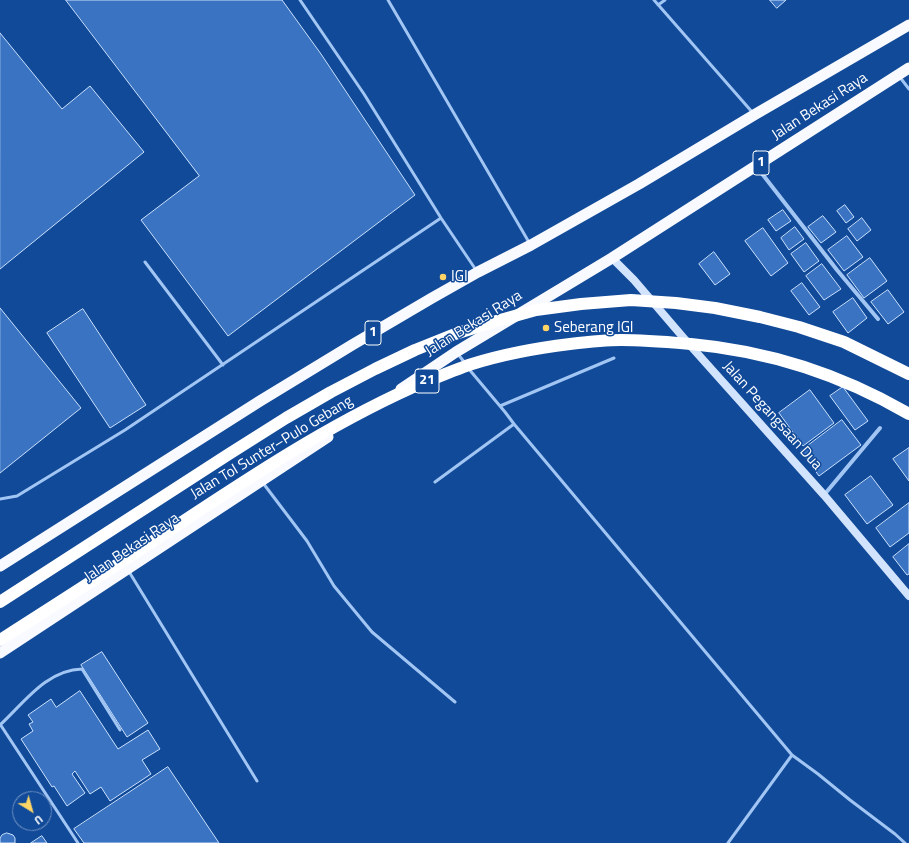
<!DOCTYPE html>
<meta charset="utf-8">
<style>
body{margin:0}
#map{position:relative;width:909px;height:843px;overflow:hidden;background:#114a99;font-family:"Titillium Web",sans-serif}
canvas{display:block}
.north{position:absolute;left:12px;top:791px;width:40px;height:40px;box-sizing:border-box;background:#114a99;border:1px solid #7092c2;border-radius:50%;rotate:143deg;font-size:11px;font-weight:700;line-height:16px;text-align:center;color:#fff}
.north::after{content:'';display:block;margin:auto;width:14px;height:18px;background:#ffd666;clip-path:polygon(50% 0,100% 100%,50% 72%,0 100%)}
</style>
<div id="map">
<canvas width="909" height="843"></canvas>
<div class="north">U</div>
</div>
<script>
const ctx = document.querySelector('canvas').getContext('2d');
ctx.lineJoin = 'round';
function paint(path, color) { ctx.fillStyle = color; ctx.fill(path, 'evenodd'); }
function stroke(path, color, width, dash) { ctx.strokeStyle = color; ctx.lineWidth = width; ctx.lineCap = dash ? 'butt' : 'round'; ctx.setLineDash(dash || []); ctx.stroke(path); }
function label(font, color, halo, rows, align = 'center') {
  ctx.font = font + ' "Titillium Web",sans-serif'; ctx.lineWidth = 3; ctx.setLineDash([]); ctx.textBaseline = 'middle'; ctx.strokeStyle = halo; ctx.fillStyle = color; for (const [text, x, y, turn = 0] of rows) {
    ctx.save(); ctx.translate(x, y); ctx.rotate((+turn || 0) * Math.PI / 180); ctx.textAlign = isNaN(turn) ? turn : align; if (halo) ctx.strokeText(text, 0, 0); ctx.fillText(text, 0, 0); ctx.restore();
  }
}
const building = new Path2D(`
 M66 0H282L321 54 415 195 228 336 141 220 199 176Z
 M770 0H786L777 8Z
 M0 33 62 109 90 86 144 152 0 269Z
 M845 205 854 217 846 223 837 211Z
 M783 210 791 221 776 231 768 220Z
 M823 216 836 232 821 243 808 227Z
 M862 218 871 230 857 241 848 229Z
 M795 227 804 239 789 250 781 238Z
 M763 228 788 263 771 276 745 241Z
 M847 236 863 257 844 271 828 250Z
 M806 243 819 261 804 272 791 254Z
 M714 252 730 274 715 285 699 264Z
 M870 258 887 281 864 298 847 275Z
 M822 264 841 289 824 300 806 276Z
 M802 283 820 307 809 315 791 291Z
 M888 290 904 312 888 324 871 302Z
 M853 298 867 318 848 333 833 312Z
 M0 308 81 408 0 473Z
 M83 309 146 405 110 428 47 333Z
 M843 387 868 421 855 430 830 396Z
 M810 390 834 423 803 446 779 413Z
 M842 420 861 445 819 476 801 451Z
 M909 448V481L893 459Z
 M871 476 893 505 867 524 845 495Z
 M909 503V533L890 547 876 528Z
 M909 544V574L907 575 893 557Z
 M102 652 148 723 127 737 81 665Z
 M80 691 118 749 148 730 160 749 142 760 151 774 110 801 101 787 90 794 75 771 72 774 85 793 67 806 54 786 52 787 21 739 33 731 29 724 33 722 28 715 51 699 56 707Z
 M168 767 219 843H84L74 829Z
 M7 833 13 835 15 838V843H0V838L2 835Z
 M42 836 47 843H31Z`);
paint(building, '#3973c1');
stroke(building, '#cbe1fe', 1);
stroke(new Path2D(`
 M300 0 364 94 441 218 476 270
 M388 0 530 244
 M654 0 753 113
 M658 5 665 0
 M899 76 909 89
 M145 262 223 365
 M457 353 465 363
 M468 368 505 412 514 424 792 755 728 843
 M500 406 614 358
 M435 482 514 424
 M263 483 307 541 334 586 372 632 455 702
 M0 499 17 496 125 430 441 218
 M128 570 257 781
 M0 724 78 843
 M0 725C24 703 46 670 82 669L120 730
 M792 755 818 774 850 800 895 834 905 843`), '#a2c6f4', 3);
stroke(new Path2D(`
 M756 166 837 270 878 319
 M824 495 880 428`), '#a2c6f4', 4);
stroke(new Path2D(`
 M612 258 634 280 688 343 824 495 909 596`), '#d2e4fd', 8);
stroke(new Path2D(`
 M401 389 456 352 612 258 909 68
 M0 566 260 401 352 345 432 298 478 272 531 245 639 184 754 115 909 25
 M0 653 328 437`), '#f8faff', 11);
stroke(new Path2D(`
 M0 602 229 454 286 418 331 392 375 369 415 350 455 334 493 322 536 310 581 304 631 300 676 303 715 308 760 317 799 327 844 342 909 374
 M0 640C58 603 116 566 173 528 250 477 327 426 411 388 431 380 451 371 472 364 504 354 537 348 570 344 587 342 604 340 621 340 644 340 667 342 691 344 768 351 842 375 909 414`), '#fff', 12);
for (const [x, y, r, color] of [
 [443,277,4,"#ffd666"],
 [546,328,4,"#ffd666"]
]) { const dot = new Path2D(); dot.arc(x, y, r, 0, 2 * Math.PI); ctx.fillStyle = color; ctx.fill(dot); stroke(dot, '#114a99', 1.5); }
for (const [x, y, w] of [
 [761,163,16],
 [373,333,16],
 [427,381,24]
]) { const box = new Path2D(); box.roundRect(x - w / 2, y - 12, w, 24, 3); ctx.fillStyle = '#114a99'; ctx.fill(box); stroke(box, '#fff', 1); }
label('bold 14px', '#fff', null, [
 ["1",761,163],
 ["1",373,333],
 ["21",427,381]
]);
label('15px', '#fff', '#114a99', [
 ["Jalan Bekasi Raya",820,107,-33],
 ["Jalan Bekasi Raya",474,324,-32],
 ["Jalan Pegangsaan Dua",772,416,48],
 ["Jalan Tol Sunter–Pulo Gebang",272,448,-31],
 ["Jalan Bekasi Raya",132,548,-34]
]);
label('15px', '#fff', '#114a99', [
 ["IGI",451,277],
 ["Seberang IGI",554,328]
], 'left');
</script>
